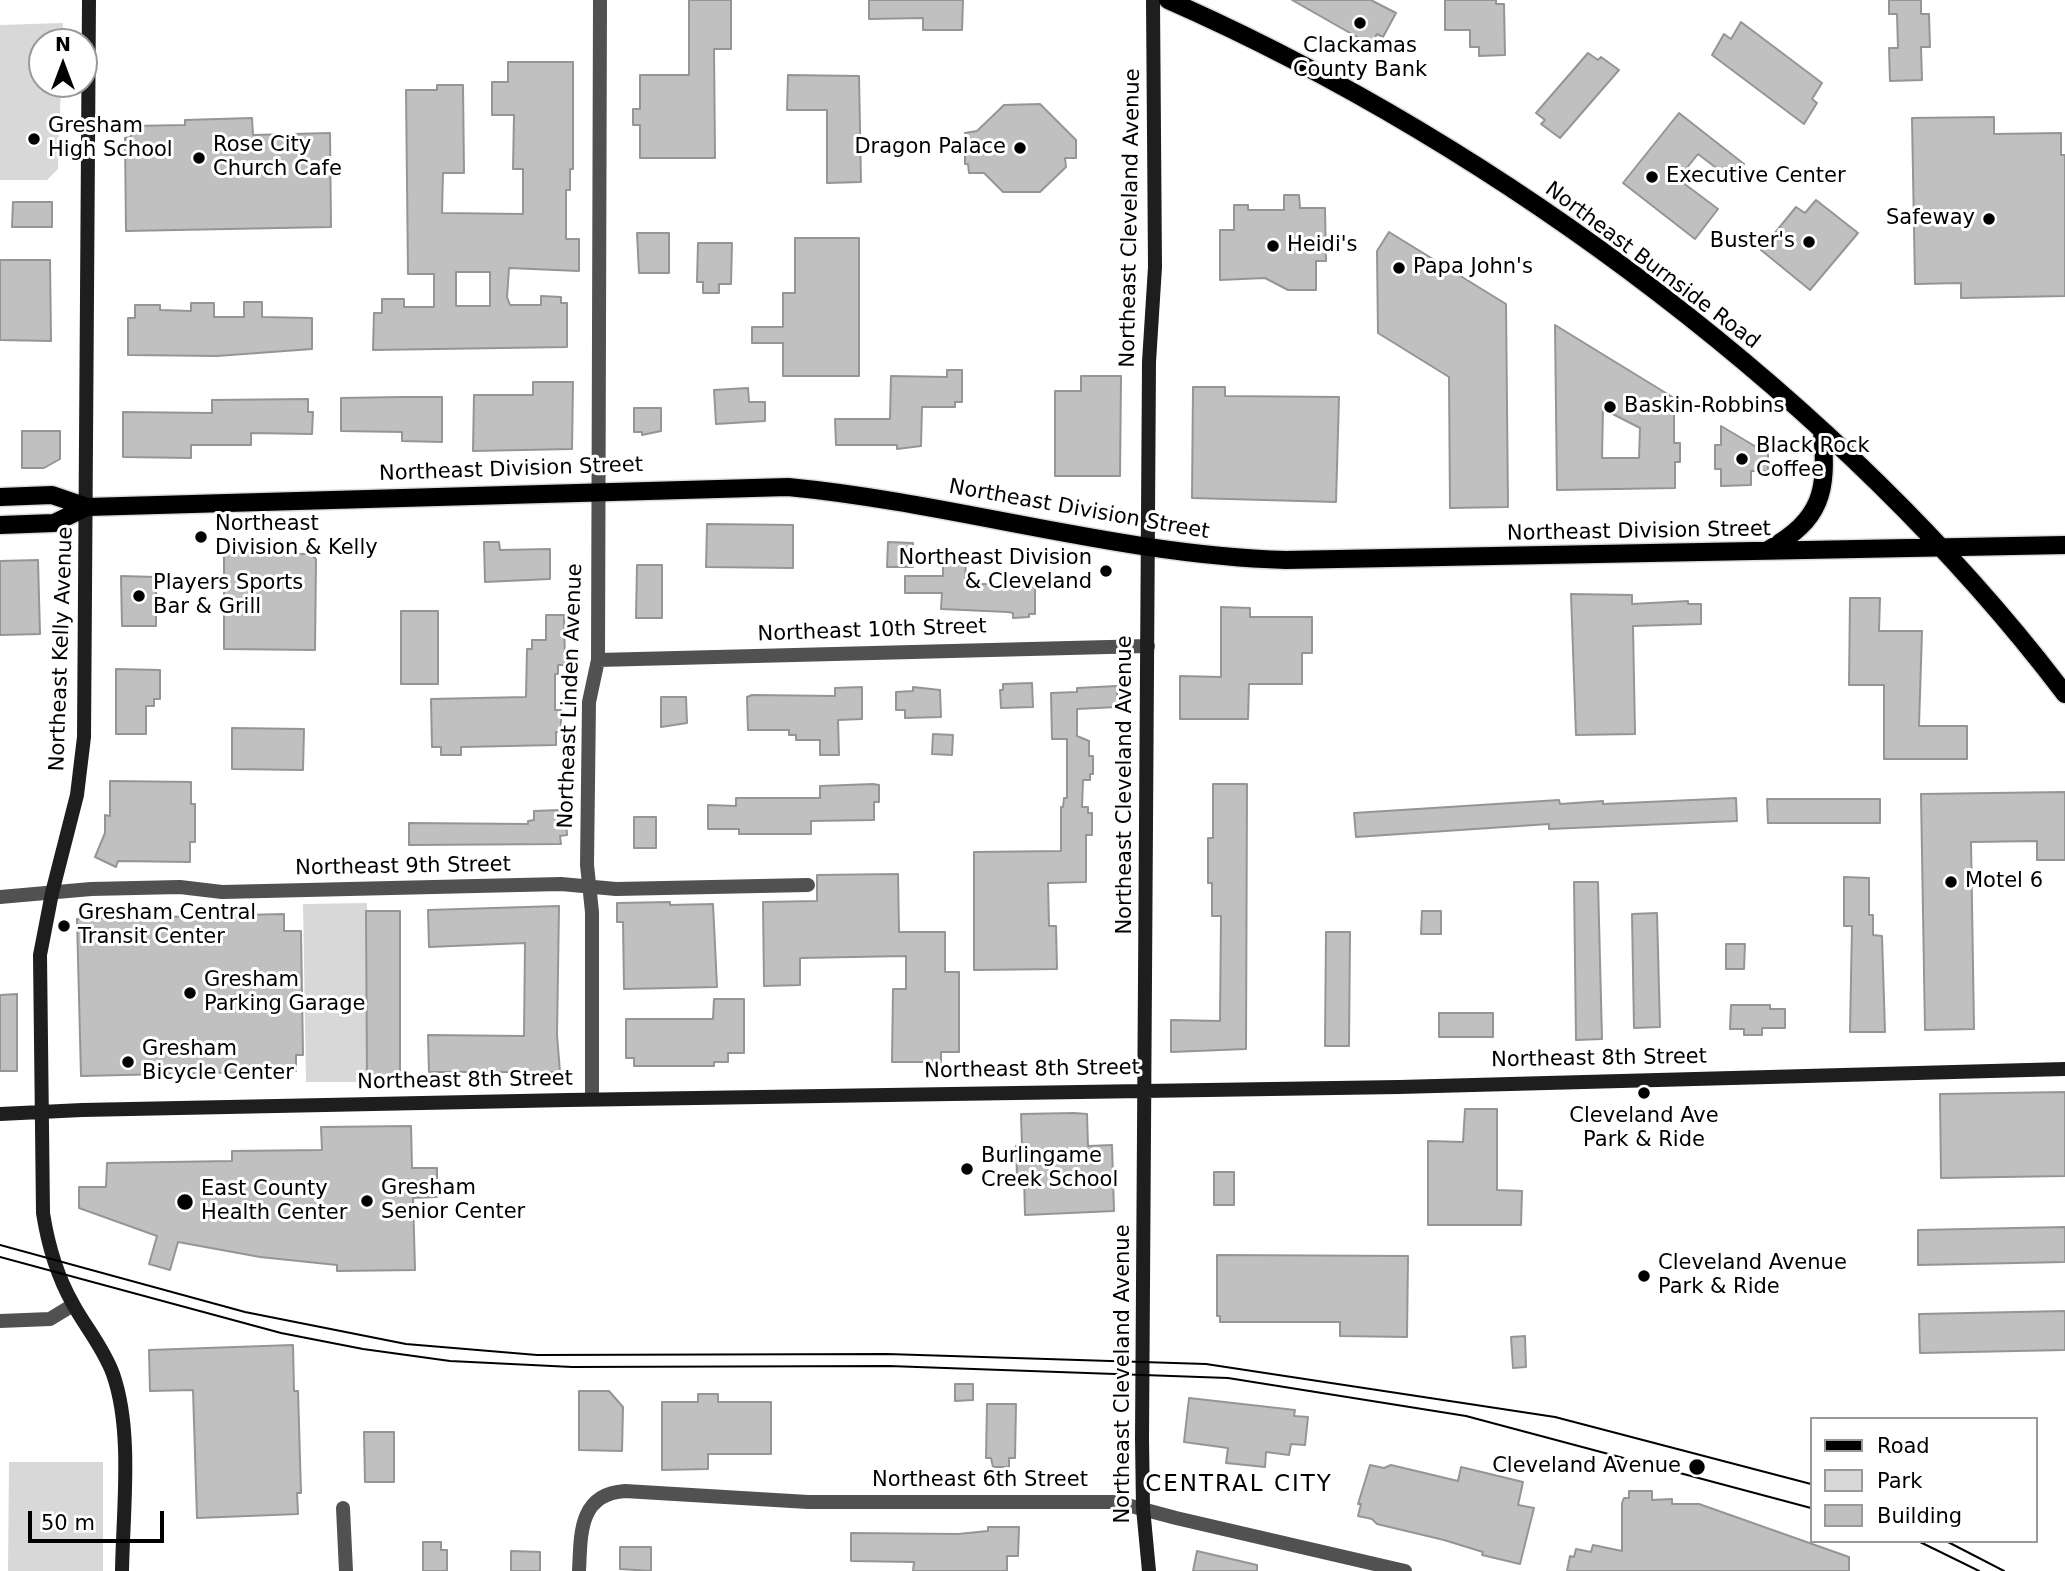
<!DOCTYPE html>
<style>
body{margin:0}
#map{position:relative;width:2065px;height:1571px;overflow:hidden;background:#fff;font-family:"DejaVu Sans",sans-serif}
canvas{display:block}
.legend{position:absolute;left:1810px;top:1417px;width:228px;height:126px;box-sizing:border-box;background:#fff;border:2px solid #999;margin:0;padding:9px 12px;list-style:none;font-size:21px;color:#000}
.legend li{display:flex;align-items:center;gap:14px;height:35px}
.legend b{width:35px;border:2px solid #999}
.north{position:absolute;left:28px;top:28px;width:70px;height:70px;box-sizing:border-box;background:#fff;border:2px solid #999;border-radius:50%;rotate:0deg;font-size:19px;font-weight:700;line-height:28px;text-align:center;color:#000}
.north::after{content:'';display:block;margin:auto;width:24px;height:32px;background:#000;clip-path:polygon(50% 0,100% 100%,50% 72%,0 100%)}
.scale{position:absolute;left:28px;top:1511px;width:136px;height:32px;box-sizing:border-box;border:4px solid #000;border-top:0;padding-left:9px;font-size:21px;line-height:24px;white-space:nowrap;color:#000;-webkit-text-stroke:5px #fff;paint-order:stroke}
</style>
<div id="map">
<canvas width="2065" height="1571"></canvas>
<ul class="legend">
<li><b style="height:9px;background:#000"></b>Road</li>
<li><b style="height:19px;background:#d8d8d8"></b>Park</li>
<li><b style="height:19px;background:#c0c0c0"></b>Building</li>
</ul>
<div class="north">N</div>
<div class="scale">50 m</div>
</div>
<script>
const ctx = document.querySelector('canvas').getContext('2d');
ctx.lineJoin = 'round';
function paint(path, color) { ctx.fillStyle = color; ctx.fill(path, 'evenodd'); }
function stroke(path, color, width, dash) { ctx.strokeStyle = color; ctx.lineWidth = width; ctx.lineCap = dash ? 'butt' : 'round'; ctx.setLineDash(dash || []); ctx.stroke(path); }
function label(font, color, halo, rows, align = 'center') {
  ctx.font = font + ' "DejaVu Sans",sans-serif'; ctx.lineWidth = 6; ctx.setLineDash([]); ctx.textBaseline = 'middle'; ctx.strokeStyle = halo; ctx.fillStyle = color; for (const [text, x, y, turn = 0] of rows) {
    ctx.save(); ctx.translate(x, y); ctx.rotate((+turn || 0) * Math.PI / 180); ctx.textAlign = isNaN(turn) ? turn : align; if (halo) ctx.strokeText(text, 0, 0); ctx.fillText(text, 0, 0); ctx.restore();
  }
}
paint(new Path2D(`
 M63 23 62 42H42V84H61L58 169 47 180H0V25Z
 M367 903 368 1082H306L303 904Z
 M9 1462H103V1571H8Z`), '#d8d8d8');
const building = new Path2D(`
 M689 0H731V49H714L715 158H640V125H633V109H640V75H689Z
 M869 0H963L962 30H923V18L869 19Z
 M1292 0H1371L1396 13 1383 37 1377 34 1371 45Z
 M1445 0H1496V4H1504L1505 55 1479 56V47H1470V30H1445Z
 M1889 0H1921V14H1929L1930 47H1921L1922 80 1890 81 1889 48H1898L1897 14H1889Z
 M1741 22 1822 83 1812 99 1817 103 1804 124 1712 55 1724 34 1731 39Z
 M1588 53 1598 60 1601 57 1619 70 1560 138 1541 124 1545 120 1536 113Z
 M508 62H573V169H570V190H566V239H579V271L509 268 507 297 510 305H541V296L561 297V303H567V347L373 350 374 313H382V299H404V307H434V274H408L406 90H437V85H463L464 173H443L442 213 523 214V169H513L514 115H492V82H508ZM456 272H490V306H456Z
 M788 75 859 76 861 182 827 183V110H787Z
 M1040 104 1076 140V158H1065L1066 167 1040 192H1003L984 173H969L968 164H965V133L977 131 1004 105Z
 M1679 113 1744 164 1732 180 1698 154 1678 179 1718 209 1695 239 1623 183Z
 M1994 117V134L2061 133V155H2065V296L1961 298V283L1915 284 1912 118Z
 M252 118 253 135 330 133 331 227 126 231 125 138 131 137V126L185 125V120Z
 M1284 195H1299L1300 208H1325L1326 261H1316V290H1288L1265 278 1220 280V230H1234V205H1248V210H1284Z
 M1816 200 1858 233 1810 290 1761 250 1796 207 1805 213Z
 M13 202H52V227H12Z
 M1389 232 1506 304 1508 507 1450 508 1449 377 1378 333 1377 251Z
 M637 233H669V273H639Z
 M795 238H859V376H783V343H752V327H783V293H795Z
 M698 243H732L731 284H719V293H703V282H697Z
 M0 260H50L51 341 0 340Z
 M244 302H262V317L312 318V349L217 356 128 355V318H135V305H160V310L191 311V303H214V317H244Z
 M1555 325 1674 398V443H1680V462H1675V488L1557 490ZM1603 409 1640 428 1639 458H1602Z
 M947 370H962V402H955V407H922L921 446 897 449V445H836L835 419H890L891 376 947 377Z
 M1081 376H1121L1120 476H1055V391H1081Z
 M533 382H573L572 449 473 451 474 395H533Z
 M1193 387H1225V396L1339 397 1336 502 1192 498Z
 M748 388 749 402H765V421L716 424 714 390Z
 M402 397H442V442L402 441V432L341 431V398Z
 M308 399V412H313L312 434 251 433V445H191V458L123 457V412L212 413V400Z
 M634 408H661V431L642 435V432H634Z
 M1721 426 1758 448H1768V471H1751V485L1721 486V469H1715V445H1721Z
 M22 431H60V459L44 468H22Z
 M707 524 793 525V568L706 567Z
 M484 542H499L500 550 550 549V579L485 582Z
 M888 542 913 543V567H887Z
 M224 553 310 554 316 559 315 650 224 649Z
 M943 557H966L965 584H1035V614H1029V617L1013 618V613L1008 612 941 609 942 593H905V576H943Z
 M38 560 40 634 0 635V561Z
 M637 565H662V618H636Z
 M121 576 156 577V626H122Z
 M1571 594 1632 595V604L1688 601V604H1701V624L1633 626 1635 734 1576 735Z
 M1850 598H1880L1879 631H1922L1919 726H1967V759H1884V685H1849Z
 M1221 607 1250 608V617H1312V653H1302V684H1249L1248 719H1180V676L1221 677Z
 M401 611H438V684H401Z
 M546 615H564L565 665H558V674H555V710H561V732H556V745L461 747V755H441V747H432L431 699 526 697 527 649H532V640H546Z
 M116 669 160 670V699H154V706H146V734H116Z
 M1032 683 1033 707 1001 708 1000 690H1003V684Z
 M1117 686V707L1077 709V736L1089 741V756H1093V774H1090V780H1083L1082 807H1088V813H1092V835H1086V882L1048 883 1049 926H1056L1057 969 974 970V852L1061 851V807H1063L1064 798H1067V739H1052L1051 693 1077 692V688Z
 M862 687V719L838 720 839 755H820V740H796V735H789V730H748L747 697 752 695 835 696V688Z
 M913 687 940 690 941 717 905 718V710H896V692L913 691Z
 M661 697H686L687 723 661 727Z
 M232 728 304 729 303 770 232 769Z
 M933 734 953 735 952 755 932 754Z
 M110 781 191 782V804H195V842H190V862L118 861 116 867 95 857 105 833V815L110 816Z
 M873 784 879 785V802H874V820L811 821V834H739V829H708V805L736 806V798H820V786Z
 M1213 784H1247L1246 1049 1171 1052V1020L1220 1021 1221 916H1212V883H1208V838H1213Z
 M2065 792V860H2037V841L1971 842 1974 1029 1925 1030 1921 794Z
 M1736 798 1737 821 1549 829V824L1356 837 1354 813 1559 800 1560 804 1603 801V804Z
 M1767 799H1880V823H1768Z
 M560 810V818H566L567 835 560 836 561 844 409 845V823L528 824V821L534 820V811Z
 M634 817H656V848H634Z
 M898 874 899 932H945V972H959V1052H941V1062H892L893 989H906V956L800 958V985L764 986 763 902 817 901V875Z
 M1844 877 1869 878V915H1873V935L1882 936 1885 1032H1850L1852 926H1844Z
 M1574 882H1598L1602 1039 1576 1040Z
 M670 902V905L713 904 717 987 624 989 623 922H617V903Z
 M559 906 557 1035 560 1072H429L428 1035 524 1036 525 943 429 947 428 910Z
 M366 911H400V1077H367Z
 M1422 911H1441V934H1421Z
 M1657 913 1660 1027 1634 1028 1632 914Z
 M284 914V931H301L303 1055H296V1071L81 1076 77 919Z
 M1326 932H1350L1349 1046H1325Z
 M1726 944H1745L1744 969H1726Z
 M17 994V1071H0V995Z
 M714 999H744V1053H728V1062H714V1066H634V1058H626V1019H713Z
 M1731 1005H1770V1009H1785V1028H1762V1035H1744V1029H1730Z
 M1439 1013H1493V1037H1439Z
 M2065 1092V1176L1941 1178 1940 1094Z
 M1465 1109H1497V1190L1522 1191 1521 1225H1428V1141L1463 1142Z
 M1074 1113 1087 1114 1088 1146 1112 1145 1114 1211 1025 1215 1024 1175 1017 1176 1016 1146H1022L1021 1114Z
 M411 1126 412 1168H437V1197L413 1198 415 1270 337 1271V1265L260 1257 178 1242 170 1270 149 1264 157 1236 79 1208V1187H106L107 1163 232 1161V1151L322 1150 321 1127Z
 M1214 1172H1234V1205H1214Z
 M2065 1227V1262L1918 1265V1230Z
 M1217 1255 1408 1256 1407 1337 1340 1336V1322H1220V1316H1217Z
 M2065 1311V1350L1920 1353 1919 1314Z
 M1525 1336 1526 1367 1513 1368 1511 1337Z
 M293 1345 294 1391H298L301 1493H297L298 1514 197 1518 193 1390 150 1391 149 1350Z
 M955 1384H973V1400L955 1401Z
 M579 1391H609L623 1407 622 1451 579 1450Z
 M698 1394H718V1402H771V1454H708V1469L662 1470V1402H698Z
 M1189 1398 1295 1410 1294 1416 1308 1417 1305 1445 1291 1444 1289 1455 1266 1452 1265 1467 1226 1463 1228 1448 1184 1442Z
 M987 1404H1016L1015 1458H1009V1467H993L991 1458H986Z
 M364 1432H394V1482H365Z
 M1370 1465 1384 1468 1391 1465 1458 1481 1461 1467 1523 1482 1518 1505 1534 1508 1520 1564 1482 1555 1483 1552 1444 1540 1377 1524 1372 1519 1358 1516 1361 1504H1358Z
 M1629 1491H1652V1500L1672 1499V1504H1699L1849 1557V1571H1567L1570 1556 1574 1557 1576 1549 1591 1552 1593 1545 1622 1551V1503L1624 1498H1629Z
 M988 1527H1019L1018 1556H1007V1571H913L914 1562 851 1561V1533L958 1534 988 1531Z
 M423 1542H441V1550H447V1571H423Z
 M620 1547H651V1571L620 1569Z
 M511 1551 540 1552V1571H511Z
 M1197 1551 1257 1565V1571H1193Z`);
paint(building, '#c0c0c0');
stroke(building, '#959595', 2);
const primary = new Path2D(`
 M1168 0C1500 146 1845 404 2065 694
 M0 497 52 495 87 507 788 487C955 503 1118 555 1286 560L2065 545
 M0 525 54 523 87 507
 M1768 550C1822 519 1828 492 1822 431`);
stroke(primary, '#dbdbdb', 21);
stroke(new Path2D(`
 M598 660 1148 646
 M0 897 91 889 180 887 222 892 561 884 616 889 808 885
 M592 1099V912L587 865 589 702 598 660 600 0
 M0 1321 50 1319 73 1305
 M343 1508 346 1571
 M579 1571C581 1535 578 1494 625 1491L808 1502H1116L1176 1518 1405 1571`), '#515151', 14);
stroke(new Path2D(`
 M89 0 84 737 77 795 52 893 40 955 43 1213C48 1245 57 1276 73 1304 86 1328 103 1347 113 1374 133 1431 123 1510 122 1571
 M0 1114 82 1110 568 1100 1399 1087 2065 1069
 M1149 1571 1143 1508 1142 1438 1149 362 1155 267 1153 0`), '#1e1e1e', 14);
stroke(primary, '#000', 18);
stroke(new Path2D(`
 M0 1245 245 1312 406 1344 537 1355 887 1354 1206 1364 1555 1417 1811 1484
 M0 1257 281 1333 363 1349 450 1361 572 1367 889 1366 1228 1378 1466 1416 1811 1508
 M1918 1541 1979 1571
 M1946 1541 2004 1571`), '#000', 2);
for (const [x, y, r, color] of [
 [1360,23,7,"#000"],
 [34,139,7,"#000"],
 [1020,148,7,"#000"],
 [199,158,7,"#000"],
 [1652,177,7,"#000"],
 [1989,219,7,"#000"],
 [1809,242,7,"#000"],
 [1273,246,7,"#000"],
 [1399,268,7,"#000"],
 [1610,407,7,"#000"],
 [1742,459,7,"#000"],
 [201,537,7,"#000"],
 [1106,571,7,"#000"],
 [139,596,7,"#000"],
 [1951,882,7,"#000"],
 [64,926,7,"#000"],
 [190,993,7,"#000"],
 [128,1062,7,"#000"],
 [1644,1093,7,"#000"],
 [967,1169,7,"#000"],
 [367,1201,7,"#000"],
 [185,1202,9,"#000"],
 [1644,1276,7,"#000"],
 [1697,1467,9,"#000"]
]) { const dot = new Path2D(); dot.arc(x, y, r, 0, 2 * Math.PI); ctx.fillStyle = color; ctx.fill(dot); stroke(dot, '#fff', 2.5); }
label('21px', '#000', '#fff', [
 ["Clackamas",1360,47,"center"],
 ["County Bank",1360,71,"center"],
 ["Gresham",48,127],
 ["High School",48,151],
 ["Rose City",213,146],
 ["Church Cafe",213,170],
 ["Dragon Palace",1006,148,"right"],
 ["Executive Center",1666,177],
 ["Safeway",1975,219,"right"],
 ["Buster's",1795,242,"right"],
 ["Heidi's",1287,246],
 ["Papa John's",1413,268],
 ["Baskin-Robbins",1624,407],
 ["Black Rock",1756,447],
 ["Coffee",1756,471],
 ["Northeast",215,525],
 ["Division & Kelly",215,549],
 ["Northeast Division",1092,559,"right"],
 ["& Cleveland",1092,583,"right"],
 ["Players Sports",153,584],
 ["Bar & Grill",153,608],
 ["Motel 6",1965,882],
 ["Gresham Central",78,914],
 ["Transit Center",78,938],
 ["Gresham",204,981],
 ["Parking Garage",204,1005],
 ["Gresham",142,1050],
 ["Bicycle Center",142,1074],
 ["Cleveland Ave",1644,1117,"center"],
 ["Park & Ride",1644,1141,"center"],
 ["Burlingame",981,1157],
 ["Creek School",981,1181],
 ["Gresham",381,1189],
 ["Senior Center",381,1213],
 ["East County",201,1190],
 ["Health Center",201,1214],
 ["Cleveland Avenue",1658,1264],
 ["Park & Ride",1658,1288],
 ["Cleveland Avenue",1681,1467,"right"]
], 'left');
label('21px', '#000', '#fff', [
 ["Northeast Cleveland Avenue",1131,218,-89],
 ["Northeast Burnside Road",1652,266,37],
 ["Northeast Division Street",511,470,-2],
 ["Northeast Division Street",1079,510,10],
 ["Northeast Division Street",1639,532,-1],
 ["Northeast 10th Street",872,631,-2],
 ["Northeast Kelly Avenue",62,649,-88],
 ["Northeast Linden Avenue",571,696,-88],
 ["Northeast Cleveland Avenue",1126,785,-90],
 ["Northeast 9th Street",403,867,-1],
 ["Northeast 8th Street",1599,1059,-1],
 ["Northeast 8th Street",1032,1070,-1],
 ["Northeast 8th Street",465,1081,-1],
 ["Northeast Cleveland Avenue",1124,1374,-90],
 ["Northeast 6th Street",980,1481]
]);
ctx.letterSpacing = '2px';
label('23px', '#000', '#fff', [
 ["CENTRAL CITY",1239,1485]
]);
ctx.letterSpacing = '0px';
</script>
